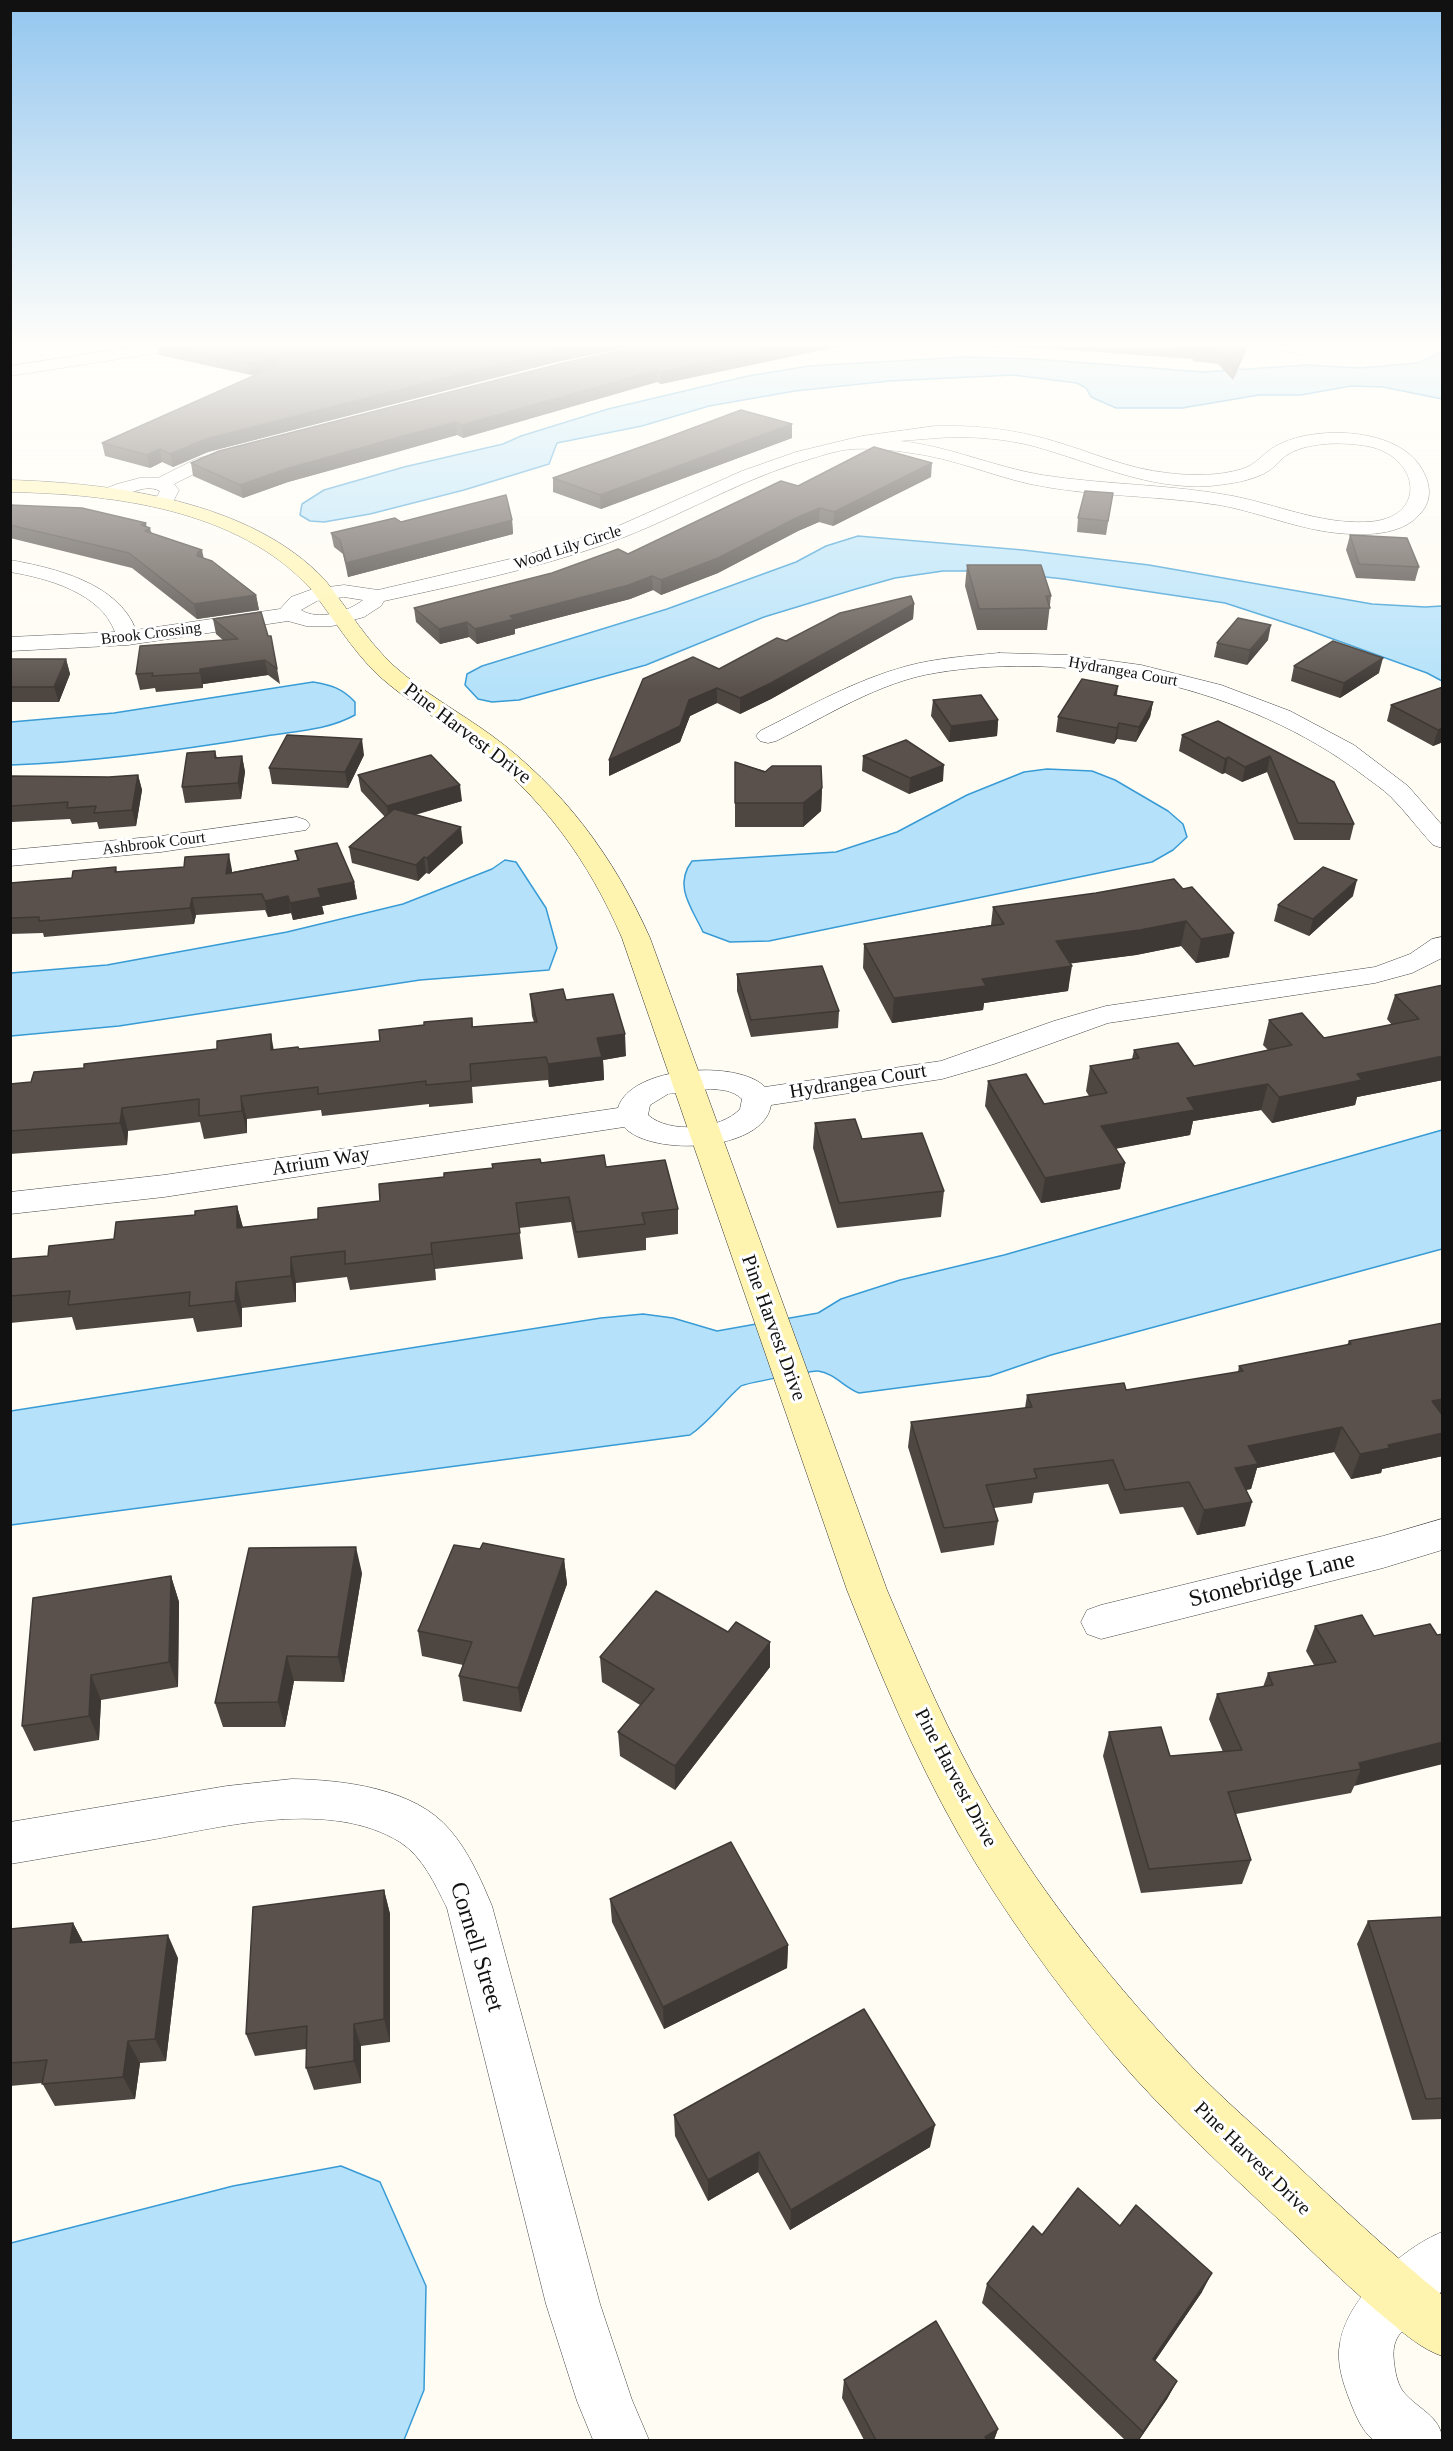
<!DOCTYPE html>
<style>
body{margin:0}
#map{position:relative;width:1453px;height:2451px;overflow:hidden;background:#fffcf4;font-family:"Times New Roman",serif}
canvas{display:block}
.frame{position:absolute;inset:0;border:12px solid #111;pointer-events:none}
</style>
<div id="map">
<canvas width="1453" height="2451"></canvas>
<div class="frame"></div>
</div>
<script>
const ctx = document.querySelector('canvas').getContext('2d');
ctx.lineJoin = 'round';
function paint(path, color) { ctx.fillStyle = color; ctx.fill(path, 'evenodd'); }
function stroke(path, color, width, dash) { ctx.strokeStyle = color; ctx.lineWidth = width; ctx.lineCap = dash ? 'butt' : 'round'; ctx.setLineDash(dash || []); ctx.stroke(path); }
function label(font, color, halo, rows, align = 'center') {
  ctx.font = font + ' "Times New Roman",serif'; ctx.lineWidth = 6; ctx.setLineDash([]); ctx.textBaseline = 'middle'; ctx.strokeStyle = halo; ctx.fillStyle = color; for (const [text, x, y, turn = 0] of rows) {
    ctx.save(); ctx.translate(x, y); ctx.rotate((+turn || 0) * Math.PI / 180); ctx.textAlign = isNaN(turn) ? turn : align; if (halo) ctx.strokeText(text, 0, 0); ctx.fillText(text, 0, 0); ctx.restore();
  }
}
const water = new Path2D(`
 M1442 351V399L1383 387 1351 386 1301 395H1259L1182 408H1116L1091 397 1086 388 1077 383 1013 375 889 381 795 391 709 406 642 426 557 443 549 464 464 490 370 514 324 522 310 521 300 515 302 504 324 490 404 467 503 444 521 436 608 409 748 376 809 366 964 357 1035 359 1203 372 1307 365 1360 368 1419 363Z
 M858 536 1023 550 1149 565 1372 604 1425 607 1442 606V681L1427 673 1308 630 1225 603 1064 579 991 571H943L895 578 856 589 764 617 646 665 519 700 492 702 478 699 465 685 467 674 482 666 667 609 796 562 826 546Z
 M313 682C331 685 342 688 355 702V715C328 730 296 731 266 736 182 750 96 762 11 765V722L114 713Z
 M1047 769 1092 771 1115 780 1168 811 1183 824 1187 837 1173 850 1152 862 769 941 730 942 703 932C692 908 673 886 692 861L836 852 897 832 967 795 1024 772Z
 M505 860 516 862 546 908 557 948 549 970 420 980 119 1026 11 1036V973L107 965 287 932 403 904 492 869Z
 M1442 1130V1249L1051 1355 990 1376 859 1393C845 1388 834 1373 818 1371 812 1370 744 1384 741 1386 723 1402 710 1421 690 1435L11 1525V1411L601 1318 643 1314 673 1318 717 1331 818 1313 841 1299 900 1280 1004 1255Z
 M341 2166 380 2182 426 2286 424 2390 404 2440H11V2243L233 2186Z`);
paint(water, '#b5e2fa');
stroke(water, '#389bd5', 1.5);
const street = new Path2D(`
 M141 346H178L170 351 10 376V366Z
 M1274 346H1302L1308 350 1300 355 1276 349Z
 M935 426C974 425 1012 429 1050 440 1089 451 1127 469 1168 473 1192 476 1219 476 1242 469 1256 465 1263 453 1276 446 1315 424 1403 427 1424 473 1432 489 1431 504 1417 517 1402 532 1376 535 1355 534 1308 534 1264 513 1219 505 1156 495 1092 497 1030 484 990 475 952 458 911 453 892 450 872 448 853 449 835 450 815 458 797 463 729 485 668 523 600 546 530 570 457 585 384 601L381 606 364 617 332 626H306L288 621 128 645 10 651V637L115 632C101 593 47 578 10 572V560C55 568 118 583 136 630L280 609 291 597 313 589 344 585 378 590 523 556 616 527 742 471 796 452 862 436ZM951 437C978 437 1006 439 1033 446 1092 462 1147 490 1210 486 1229 484 1254 481 1270 470 1277 465 1282 457 1290 453 1311 442 1343 442 1367 446 1421 456 1429 520 1366 522 1320 524 1278 505 1233 496 1170 484 1105 485 1042 475 994 467 949 446 900 441ZM344 597 363 600C348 612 318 621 301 610L317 601Z
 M233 449 239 450 242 454 239 458 208 467 174 484 179 490 173 502H159L156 498 160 491C140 481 122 503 102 498L100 494 102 490 117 484 140 478H158L196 459Z
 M999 653 1068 655 1141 665 1221 685 1290 711 1354 745 1408 786 1442 825V848L1433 845C1419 830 1406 812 1391 797 1383 789 1372 782 1363 775 1249 688 1075 649 935 673 879 682 827 716 776 741L768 743 760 741 756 736 760 731C808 707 855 680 907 666 937 658 968 656 999 653Z
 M297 817 306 820 310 825 306 830 161 852 10 866V850L161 836Z
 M1442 937V958L1412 973 1375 983 1108 1023 994 1064 942 1079 771 1105C764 1152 651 1157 624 1127L164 1197 10 1214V1192L164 1175 618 1108C630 1066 738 1059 765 1087L941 1061 1054 1021 1106 1006 1375 967 1410 954 1432 939ZM711 1089C723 1090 732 1090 742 1099L740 1109C721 1130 669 1134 648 1115L650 1105 668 1094Z
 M1442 1519V1550L1383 1568 1101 1639 1087 1634 1081 1622 1087 1610 1101 1605 1383 1536Z
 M292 1779C343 1780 415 1788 450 1830 469 1852 481 1880 492 1906L600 2304 632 2400 649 2440H593L577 2401 546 2304 447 1908C435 1884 423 1857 400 1842 330 1799 226 1826 150 1840 103 1848 57 1856 10 1864V1822L227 1786Z
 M1442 2232V2291L1399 2335C1393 2344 1393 2352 1394 2362 1395 2371 1397 2382 1402 2390 1415 2408 1442 2416 1442 2440H1373C1361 2429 1356 2416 1350 2401 1343 2383 1336 2362 1340 2343 1347 2298 1402 2248 1442 2232Z`);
const secondary = new Path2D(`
 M10 480C114 483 251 501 325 580 348 609 367 641 394 666 424 693 459 712 491 735 563 788 614 857 650 938L887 1590C918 1663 949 1735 989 1804 1045 1899 1117 1988 1193 2068 1223 2099 1257 2128 1289 2158 1339 2205 1389 2252 1442 2295V2356C1422 2349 1406 2335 1389 2321 1356 2294 1325 2264 1294 2234 1232 2175 1167 2117 1112 2052 1056 1984 1002 1910 958 1833 914 1755 880 1673 847 1590L622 938C589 861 542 796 474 745 442 722 408 702 378 675 352 650 333 618 311 589 238 509 113 494 10 492Z`);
stroke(street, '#444', 1);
stroke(secondary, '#333', 1);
paint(street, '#fff');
paint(secondary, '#fff4af');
paint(new Path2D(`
 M157 346H636L560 361 208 452 173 467 162 462 150 468 105 456 102 443 259 374 251 375 159 355Z
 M642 346H836V347L661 384 657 382 463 438 457 435 390 454 288 482 243 498 193 476 191 463Z
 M964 346H1248L1233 380 1218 364 1193 361V359L1042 348Z
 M792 424V438L601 509 553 492V478Z
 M931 477 833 526 819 522 798 531 718 573 661 595 653 590 630 599 515 629V634L477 644 469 637 440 644 416 622 414 608 628 554 798 486Z
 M1113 493 1106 535 1077 532 1078 518Z
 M10 505 147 527 152 533 204 559 256 595 259 610 197 619 132 568 10 538Z
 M512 520 513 534 348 577 343 554 334 547 331 533 401 522Z
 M1350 535 1419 567 1415 581 1356 578 1346 550Z
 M967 565 1051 596 1047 630H977L965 586Z
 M914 604 913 619 771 699 740 714 717 703 690 716 680 742 609 776 719 669 786 641Z
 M213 619 268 636H271L280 684 268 675 203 684V688L156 692 155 688 140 690 136 674 223 640 216 634Z
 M1268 640 1247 665 1214 657 1217 643Z
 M10 659H66L70 674 59 702H10Z
 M1294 666 1379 673 1340 698 1291 681Z
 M1118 686 1117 695 1153 702 1150 717 1136 742 1117 739 1114 744 1056 732 1058 717Z
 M1443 687V742L1433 746 1387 721 1391 705Z
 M933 700 998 720 997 736 949 742 931 716Z
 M1218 721 1334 782 1354 824 1350 840H1294L1267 772 1242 782 1225 773 1222 774 1179 751 1182 735Z
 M215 751 217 758 242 756 245 772 241 799 185 803 182 787Z
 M364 755 348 788 272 784 269 768Z
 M863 756 943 781 909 794 862 771Z
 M735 762 822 788 821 811 803 827H735Z
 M138 775 142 790 136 826 99 829 97 822 72 824 70 819 12 822 10 826V776L109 777Z
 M358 775 462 801 415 815 463 843 429 874 426 873 418 881 352 863 349 847 385 817 361 791Z
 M295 851 354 882 357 899 322 906 324 914 293 920 291 913 268 917 265 910 196 915 194 924 44 937 43 933 10 934V883L72 878 116 867 117 872 232 870V872L297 860Z
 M1174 879 1229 957 1196 963 1181 946 1136 955 1071 963 1068 991 984 1003 983 1010 892 1023 863 968 864 944 991 925 993 907 1096 893Z
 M1353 896 1309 936 1274 921 1278 905Z
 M737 974 839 1011 838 1028 751 1037 737 991Z
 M1443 985V1080L1357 1097 1355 1105 1272 1123 1261 1110 1193 1121 1190 1135 1115 1149 1125 1163 1120 1189 1041 1203 985 1106 988 1081 1044 1104 1089 1096 1086 1091 1090 1066 1132 1059 1134 1050 1194 1066 1268 1050 1263 1045 1269 1020 1324 1038 1392 1025 1387 1019 1395 995Z
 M530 994 566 1000 626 1056 603 1060 604 1080 549 1087 548 1080 472 1087 473 1103 429 1107V1104L322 1116 321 1110 247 1119V1133L204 1139 200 1122 128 1131 127 1145 10 1154V1084L31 1082 84 1068 274 1050 299 1049 380 1041 424 1025 472 1018 473 1027 534 1022 532 1016Z
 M815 1123 862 1139 944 1191 941 1217 837 1228 813 1148Z
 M541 1163 606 1167 678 1209V1234L646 1238V1250L578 1258 571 1222 519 1228 523 1259 435 1269 436 1280 350 1290 347 1277 296 1283V1302L242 1308V1327L197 1332 193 1318 76 1330 72 1317 10 1323V1259L48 1256 114 1239 195 1215 237 1206 243 1227 318 1219 380 1201 444 1177Z
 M1443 1323V1456L1382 1469 1381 1473 1351 1479 1334 1452 1257 1468 1251 1489 1246 1490 1245 1526 1197 1535 1183 1507 1120 1514 1108 1484 1034 1493 1032 1503 994 1508 998 1521 994 1545 941 1553 908 1447 911 1422 1025 1408 1027 1395 1126 1390 1238 1372 1239 1366 1347 1345 1349 1341Z
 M480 1549 564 1559 567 1584 521 1712 463 1701 459 1676 463 1665 422 1656 418 1631Z
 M362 1573 344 1682 294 1681 285 1727H223L215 1703Z
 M171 1576 179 1602 178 1687 101 1700 99 1740 34 1751 22 1726Z
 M1430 1624 1351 1793 1236 1814 1251 1860 1242 1884 1141 1893 1103 1756 1109 1732 1170 1756 1223 1752 1209 1719 1217 1694 1263 1687 1268 1673 1314 1665 1306 1651 1315 1626 1374 1636Z
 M600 1657 770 1667 675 1790 620 1756 618 1732 640 1705 602 1682Z
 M384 1890 390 1914V2042L361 2046V2083L314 2090 306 2068V2049L255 2056 246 2034Z
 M610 1899 788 1945 787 1968 664 2029 612 1922Z
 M1443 1917V2119L1412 2120 1357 1944 1368 1921Z
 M73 1923 83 1942 178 1958 166 2061 140 2063 135 2099 55 2106 42 2083 10 2086V1929Z
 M674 2115 930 2147 790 2230 758 2172 708 2201 675 2136Z
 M1120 2226 1202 2292 1155 2361 1177 2381 1167 2399 1139 2440H1125L982 2303 987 2284 1042 2235Z
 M844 2380 998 2429 994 2440H864L842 2398Z`), '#4d4641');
paint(new Path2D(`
 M574 346H636L560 361 208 452 173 467 170 454 206 439 559 349Z
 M783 346H836V347L661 384 660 372Z
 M1245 346H1248L1233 380 1235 368Z
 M276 358 278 370 251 375 249 363Z
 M657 370V382L463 438 462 425Z
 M456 422 457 435 288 482 243 498 240 485 286 469Z
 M792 424V438L601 509 600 495Z
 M160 449 162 462 150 468 147 455Z
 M932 463 931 477 833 526 834 512Z
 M820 508 819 522 798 531 718 573 661 595V580L798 517Z
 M512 520 513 534 348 577 346 563Z
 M146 523 147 529 150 528 153 542 141 525Z
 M202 550 205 564 197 556 198 552Z
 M652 576 653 590 630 599 515 629V634L477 644 475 629 510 616Z
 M256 595 259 610 197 619 194 604Z
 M914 604 913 619 771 699 740 714V698Z
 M467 622 469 637 440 644 439 629Z
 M1271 625 1268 640 1247 665 1250 650Z
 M1383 658 1379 673 1340 698 1344 683Z
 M66 659 70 674 59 702 54 687Z
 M265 660 268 675 203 684V688L200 673V669Z
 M717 688V703L690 716 680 742 609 776V760L689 700Z
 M1153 702 1150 717 1136 742 1139 727Z
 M998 720 997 736 949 742 951 726Z
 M1119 723 1117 739 1114 744 1117 728Z
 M1443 728V742L1433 746 1438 730Z
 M362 739 364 755 348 788 345 772Z
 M242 756 245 772 241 799 238 783Z
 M1270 756 1267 772 1242 782 1245 767Z
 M1228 757 1225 773 1222 774 1225 759Z
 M944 765 943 781 909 794 910 778Z
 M138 775 142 790 136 826 132 810Z
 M460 785 462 801 389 822 387 806Z
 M822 788 821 811 803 827V803Z
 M461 827 463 843 429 874 427 858Z
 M229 854 232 870 230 890 226 874Z
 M424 857 426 873 418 881 416 865Z
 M1357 880 1353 896 1309 936 1313 919Z
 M354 882 357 899 322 906 324 914 293 920 290 903 318 889Z
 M288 896 291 913 268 917 265 901Z
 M192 898 196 915 194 924 190 908Z
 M1186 921 1181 946 1136 955 1052 966 1056 941Z
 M1234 933 1229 957 1196 963 1201 939Z
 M1072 966 1068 991 984 1003 983 1010 892 1023 894 998 982 979Z
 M271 1034 275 1057 271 1050Z
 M625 1034 626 1056 603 1060 604 1080 549 1087 548 1064 597 1038Z
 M1443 1056V1080L1357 1097 1355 1105 1272 1123 1279 1097 1357 1074Z
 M1268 1084 1261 1110 1193 1121 1190 1135 1096 1152 1101 1126 1187 1098Z
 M241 1096 247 1119V1133L242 1111Z
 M122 1108 128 1131 127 1145 120 1123Z
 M1125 1163 1120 1189 1041 1203 1045 1178Z
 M237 1206 244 1232 237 1228Z
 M431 1243 435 1269 436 1280 432 1254Z
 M291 1257 296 1283V1302L291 1276Z
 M236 1282 242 1308V1327L235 1301Z
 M1443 1399V1422L1432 1401Z
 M1342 1427 1334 1452 1257 1468 1251 1489 1227 1493 1235 1468 1248 1446Z
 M1443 1433V1456L1382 1469 1381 1473 1351 1479 1360 1454 1388 1445Z
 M1252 1502 1245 1526 1197 1535 1204 1510Z
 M356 1547 362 1573 344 1682 338 1657Z
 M564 1559 567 1584 521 1712 518 1688Z
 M171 1576 179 1602 178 1687 169 1662Z
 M770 1642V1667L675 1790V1766Z
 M287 1656 294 1681 285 1727 278 1702Z
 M91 1675 101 1700 99 1740 89 1716Z
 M1443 1742V1764L1354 1786 1361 1769 1359 1763Z
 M384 1890 390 1914V2042L384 2019Z
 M73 1923 85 1946 70 1943Z
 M168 1935 178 1958 166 2061 155 2039Z
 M788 1945 787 1968 664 2029 663 2007Z
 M354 2024 361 2046V2083L354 2061Z
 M128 2041 140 2063 135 2099 123 2077Z
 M935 2125 930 2147 790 2230 791 2210Z
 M759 2152 758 2172 708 2201V2180Z
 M1212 2273 1202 2292 1144 2377 1153 2359Z
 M1177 2381 1167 2399 1139 2440H1138L1143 2432Z
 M998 2429 994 2440H984L985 2437Z`), '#3f3935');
const building = new Path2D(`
 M170 346H574L559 349 206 439 170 454 160 449 147 455 102 443 278 365 276 358 249 363Z
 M642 346H783L660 372 657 370 462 425 456 422 389 440 286 469 240 485 191 463 219 451 567 362Z
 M1180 346H1245L1235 368 1220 351 1195 349 1196 347Z
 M741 410 792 424 600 495 553 478 666 438Z
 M874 447 932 463 834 512 820 508 798 517 718 558 661 580 652 576 629 585 510 616 514 619 475 629 467 622 439 629 414 608 552 573 618 549 628 554 781 481 798 486Z
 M1085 491 1113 493 1108 521 1078 518Z
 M506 495 512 520 346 563 340 540 331 533 395 518 401 522Z
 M10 505 82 508 146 523 141 525 150 528 145 531 202 550 198 552 197 556 212 561 256 595 194 604 129 553 10 525Z
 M1350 535 1407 538 1419 567 1359 564Z
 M967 565H1041L1051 596H1046L1050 608 979 609Z
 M911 596 914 604 771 683 740 698 717 688 689 700 680 726 609 760 643 679 693 657 719 669 777 638 786 641 840 613Z
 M261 612 268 636H271L277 669 265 660 200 669V673L152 676 153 673 136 674 140 646 238 639 213 619Z
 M1238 618 1271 625 1250 650 1217 643Z
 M1333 641 1383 658 1344 683 1294 666Z
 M10 659H66L54 687H10Z
 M1082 679 1118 686 1114 695 1153 702 1139 727 1119 723 1117 728 1058 717Z
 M1443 687V728L1438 730 1391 705Z
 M981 695 998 720 951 726 933 700Z
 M1218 721 1334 782 1354 824 1298 823 1270 756 1245 767 1228 757 1225 759 1182 735Z
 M287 735 362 739 345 772 269 768Z
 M906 740 944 765 910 778 863 756Z
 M215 751V758L242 756 238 783 182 787 187 753Z
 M431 755 460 785 387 806 358 775Z
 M735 762 765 772 772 766H821L822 788 803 803H735Z
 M138 775 132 810 94 813 96 806 67 808 68 802 10 806V776L109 777Z
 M394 809 461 827 427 858 424 857 416 865 349 847Z
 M337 843 354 882 318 889 321 897 290 903 288 896 265 901 262 894 192 898 190 908 39 921V917L10 918V883L72 878 73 871 116 867 115 872 184 867 185 857 229 854 226 874 299 860 295 851Z
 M1323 867 1357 880 1313 919 1278 905Z
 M1174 879 1183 889 1192 887 1234 933 1201 939 1186 921 1140 930 1056 941 1072 966 982 979 986 986 894 998 864 944 1004 924 993 907 1096 893Z
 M822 966 839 1011 751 1020 737 974Z
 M1443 985V1056L1357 1074 1362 1080 1279 1097 1268 1084 1187 1098 1195 1110 1101 1126 1125 1163 1045 1178 988 1081 1026 1074 1044 1104 1107 1093 1090 1066 1139 1058 1134 1050 1178 1043 1194 1066 1292 1045 1269 1020 1302 1013 1324 1038 1419 1019 1395 995Z
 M563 989 566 1000 613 994 625 1034 597 1038 602 1057 548 1064 546 1057 470 1064 471 1081 426 1085V1081L318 1094V1087L241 1096 242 1111 199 1116V1099L122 1108 120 1123 10 1131V1084L31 1082 34 1072 84 1068V1064L217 1049V1041L271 1034V1050L298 1047 299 1049 380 1041 379 1030 424 1025V1022L472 1018V1027L537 1022 530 994Z
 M855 1119 862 1139 922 1133 944 1191 839 1203 815 1123Z
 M604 1155 606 1167 665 1160 678 1209 642 1213 645 1224 576 1232 569 1197 516 1203 520 1233 431 1243 432 1254 345 1264V1251L291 1257V1276L236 1282 235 1301 189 1306 190 1292 68 1305 70 1291 10 1296V1259L48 1256 49 1246 114 1239 116 1222 195 1215V1211L237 1206V1228L318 1219V1208L380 1201 379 1184 444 1177V1173L493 1168 492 1164 540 1159 541 1163Z
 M1443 1323V1399L1432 1401 1443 1416V1433L1388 1445 1390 1448 1360 1454 1342 1427 1248 1446 1258 1464 1235 1468 1252 1502 1204 1510 1189 1482 1125 1490 1113 1460 1034 1469 1037 1478 986 1485 998 1521 944 1528 911 1422 1032 1407 1027 1395 1124 1383 1126 1390 1243 1371 1239 1366 1351 1344 1349 1341Z
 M483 1543 564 1559 518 1688 459 1676 472 1642 418 1631 454 1545 480 1549Z
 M356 1547 338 1657 287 1656 278 1702 215 1703 249 1548Z
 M171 1576 169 1662 91 1675 89 1716 22 1726 33 1598Z
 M656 1591 728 1632 736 1622 770 1642 675 1766 618 1732 654 1689 600 1657Z
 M1362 1615 1374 1636 1430 1624 1437 1635 1443 1634V1742L1359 1763 1361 1769 1228 1792 1251 1860 1149 1869 1109 1732 1161 1727 1170 1756 1242 1750 1217 1694 1273 1685 1268 1673 1336 1662 1315 1626Z
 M731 1842 788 1945 663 2007 610 1899Z
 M384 1890V2019L354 2024V2061L306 2068 307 2026 246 2034 253 1907Z
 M1443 1917V2098L1426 2099 1368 1921Z
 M73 1923 70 1943 168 1935 155 2039 128 2041 123 2077 42 2084 47 2060 10 2063V1929Z
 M864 2009 935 2125 791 2210 759 2152 708 2180 674 2115Z
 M1078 2188 1120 2226 1136 2205 1212 2273 1153 2359 1177 2381 1143 2432 987 2284 1033 2226 1042 2235Z
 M936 2321 998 2429 985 2437 987 2440H876L844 2380Z`);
paint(building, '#5a514c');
stroke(building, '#3f3935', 1.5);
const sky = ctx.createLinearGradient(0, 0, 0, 689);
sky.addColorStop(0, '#93c6ef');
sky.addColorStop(0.5, '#fffefa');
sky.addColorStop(1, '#fffefa00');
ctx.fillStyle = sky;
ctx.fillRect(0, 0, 1453, 689);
label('16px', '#111', '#fff', [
 ["Wood Lily Circle",568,548,-18],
 ["Brook Crossing",151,634,-7],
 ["Hydrangea Court",1123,672,10],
 ["Ashbrook Court",154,844,-7]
]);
label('20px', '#111', '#fff', [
 ["Pine Harvest Drive",467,734,37],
 ["Hydrangea Court",858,1082,-9],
 ["Atrium Way",321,1162,-9],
 ["Pine Harvest Drive",773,1328,70],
 ["Pine Harvest Drive",955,1778,62],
 ["Pine Harvest Drive",1252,2159,44]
]);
label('24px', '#111', '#fff', [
 ["Stonebridge Lane",1272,1580,-14],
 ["Cornell Street",476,1947,73]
]);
</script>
